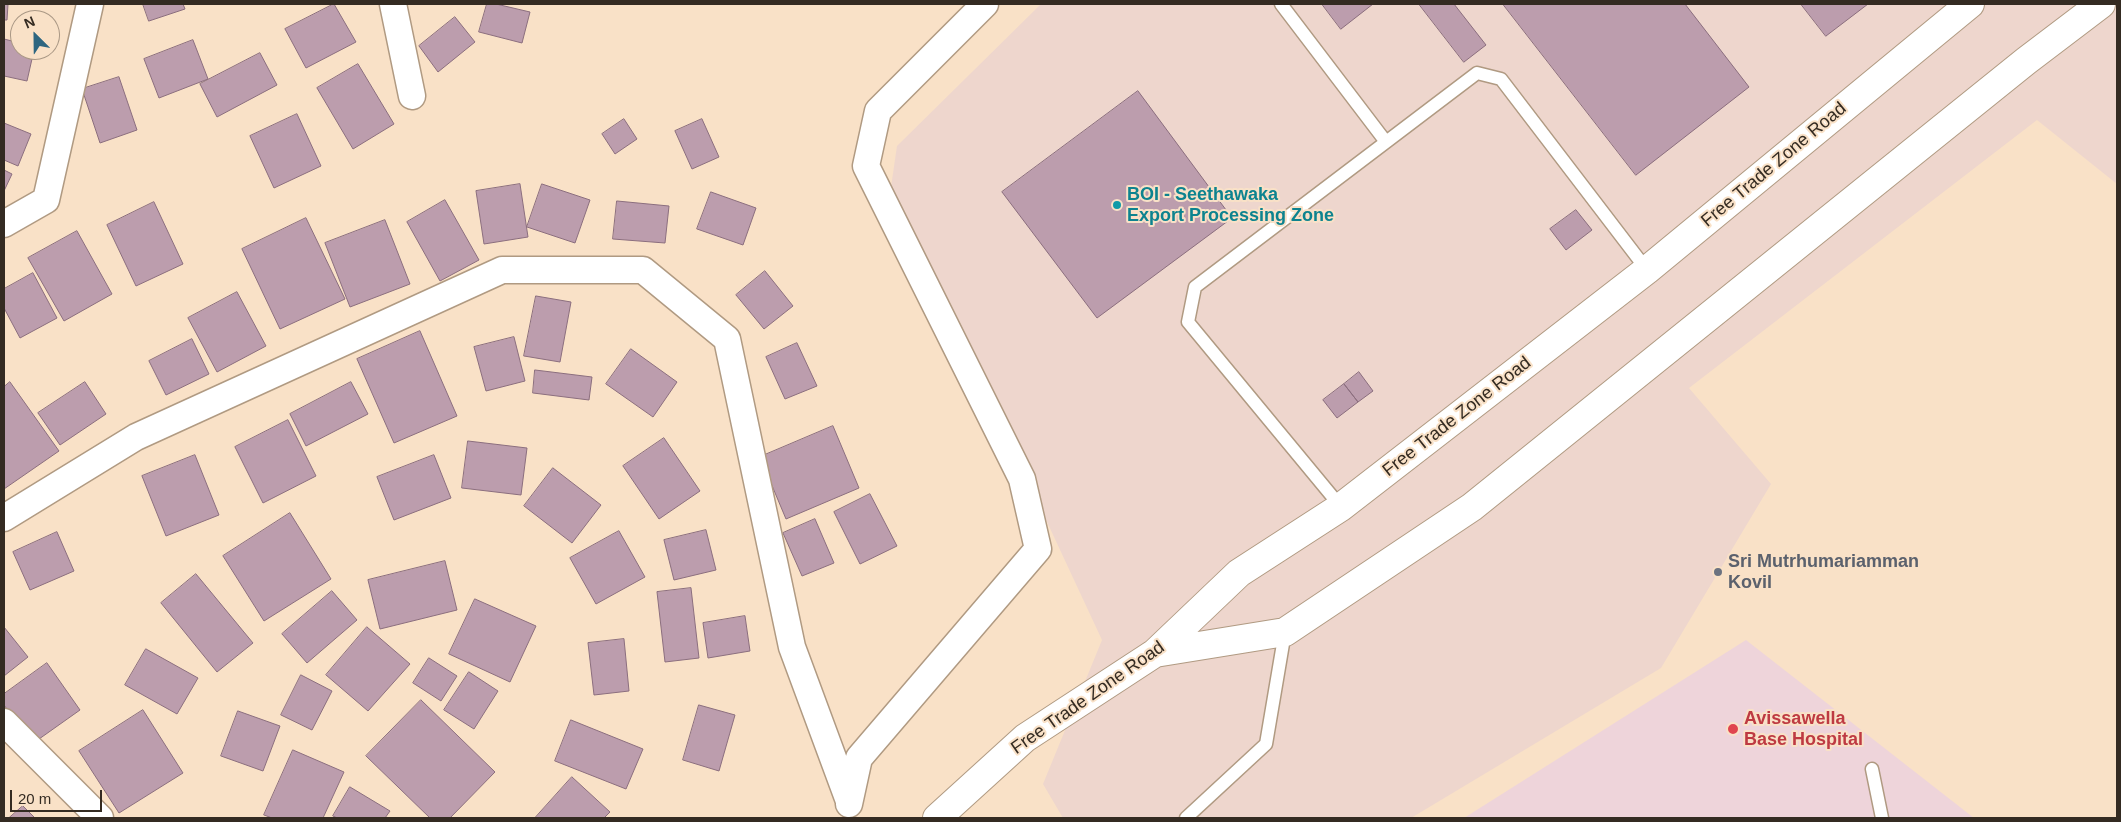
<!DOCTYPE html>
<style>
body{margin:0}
#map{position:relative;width:2121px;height:822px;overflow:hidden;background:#f9e1c7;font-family:Helvetica,sans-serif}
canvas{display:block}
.frame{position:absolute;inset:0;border:5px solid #342b22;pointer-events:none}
.north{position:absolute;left:10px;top:10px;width:50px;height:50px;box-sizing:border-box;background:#f9e1c7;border:1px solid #aa9885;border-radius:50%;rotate:337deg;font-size:14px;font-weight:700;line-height:20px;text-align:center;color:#342b22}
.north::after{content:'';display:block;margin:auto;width:18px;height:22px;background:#2e6680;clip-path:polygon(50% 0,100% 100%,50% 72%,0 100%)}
.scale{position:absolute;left:10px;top:790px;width:92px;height:22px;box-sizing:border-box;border:2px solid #342b22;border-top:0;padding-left:6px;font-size:15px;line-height:18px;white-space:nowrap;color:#342b22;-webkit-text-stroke:4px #f9e1c7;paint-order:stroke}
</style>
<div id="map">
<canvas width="2121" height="822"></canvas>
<div class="frame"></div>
<div class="north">N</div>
<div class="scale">20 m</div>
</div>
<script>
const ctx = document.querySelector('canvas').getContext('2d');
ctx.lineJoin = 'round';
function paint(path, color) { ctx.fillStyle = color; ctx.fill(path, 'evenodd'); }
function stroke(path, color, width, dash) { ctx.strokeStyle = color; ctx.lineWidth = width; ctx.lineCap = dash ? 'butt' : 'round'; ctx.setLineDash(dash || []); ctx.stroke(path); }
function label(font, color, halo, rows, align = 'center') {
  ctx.font = font + ' Helvetica,sans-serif'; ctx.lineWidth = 4; ctx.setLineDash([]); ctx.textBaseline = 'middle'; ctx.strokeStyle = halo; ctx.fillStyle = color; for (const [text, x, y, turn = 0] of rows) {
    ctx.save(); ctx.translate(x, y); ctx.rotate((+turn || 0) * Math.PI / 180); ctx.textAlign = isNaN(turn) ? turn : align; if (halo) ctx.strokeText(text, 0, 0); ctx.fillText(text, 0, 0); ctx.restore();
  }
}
paint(new Path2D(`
 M1041 4H2117V184L2037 120 1689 388 1771 484 1661 668 1411 818H1063L1043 784 1102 640 891 187 897 146Z`), '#eed6cd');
paint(new Path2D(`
 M1746 640 1974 818H1464Z`), '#eed4da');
const building = new Path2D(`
 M4 4H8L7 20H4Z
 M143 4H183L185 9 149 21Z
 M334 4 356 42 306 68 285 29Z
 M487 4H496L530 12 522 43 479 32Z
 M1322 4H1373L1341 29Z
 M1419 4H1454L1486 45 1464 62Z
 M1503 4H1685L1749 87 1636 175Z
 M1801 4H1868L1826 36Z
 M455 17 475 42 438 72 419 46Z
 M4 39 20 43V50H34L27 81 4 76Z
 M193 40 208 79 159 98 144 59Z
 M260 53 277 85 217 117 200 84Z
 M358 64 394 124 353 149 317 88Z
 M119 77 137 130 100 143 82 89Z
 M1138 91 1232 218 1097 318 1002 192Z
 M297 114 321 166 274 188 250 136Z
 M624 119 637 139 615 154 602 134Z
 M702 119 719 157 692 169 675 131Z
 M4 123 31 134 18 166 4 160Z
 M4 170 12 174 4 191Z
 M520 184 528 237 484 244 476 191Z
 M542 184 590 200 575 243 527 227Z
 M711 192 756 208 743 245 697 229Z
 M445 200 479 260 440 281 407 222Z
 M617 201 669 206 665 243 613 239Z
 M154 202 183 264 136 286 107 225Z
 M1576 210 1592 230 1566 250 1550 229Z
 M306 218 345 299 280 329 242 249Z
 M385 220 410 284 350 307 325 243Z
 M77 231 112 294 64 321 28 258Z
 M765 271 793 306 764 329 736 295Z
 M33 273 57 318 20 338 4 308V289Z
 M237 292 266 346 217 372 188 318Z
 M536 296 571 302 560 362 524 356Z
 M420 331 457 416 394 443 357 359Z
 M514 337 525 381 486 391 474 347Z
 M192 339 209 374 166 395 149 361Z
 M797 343 817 386 785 399 766 357Z
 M631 349 677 382 653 417 606 384Z
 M535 370 592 377 589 400 533 393Z
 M1359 372 1373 391 1358 402 1344 384Z
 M10 382 59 451 4 489V387Z
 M85 382 106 414 60 445 38 413Z
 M351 382 368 414 306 446 290 414Z
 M1344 384 1358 402 1337 418 1323 400Z
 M288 420 316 476 263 503 235 447Z
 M833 426 859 488 786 519 760 457Z
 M664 438 700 491 659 519 623 466Z
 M468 441 527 448 521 495 462 488Z
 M195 455 219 515 166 536 142 476Z
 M434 455 451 498 394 520 377 477Z
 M553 468 601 505 572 543 524 506Z
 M870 494 897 546 860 564 834 512Z
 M290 513 331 579 264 621 223 556Z
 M815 519 834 563 802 576 783 533Z
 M706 530 716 570 674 580 664 540Z
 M619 531 645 577 596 604 570 558Z
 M57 532 74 571 30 590 13 552Z
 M445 561 457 610 380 629 368 580Z
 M196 574 253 643 217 672 161 603Z
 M691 588 699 658 665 662 657 592Z
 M332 591 357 620 307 663 282 634Z
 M475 599 536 626 510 682 449 654Z
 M745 616 750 651 708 658 703 623Z
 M4 627 28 657 4 676Z
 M367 627 410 664 368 711 326 675Z
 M624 639 629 691 594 695 588 643Z
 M146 649 198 678 177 714 125 685Z
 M429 658 457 676 441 701 413 683Z
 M47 663 80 710 32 744 4 705V694Z
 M469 672 498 691 474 729 444 710Z
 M301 675 332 691 312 730 281 715Z
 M421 700 495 772 450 818H430L366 756Z
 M699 705 735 715 719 771 683 760Z
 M143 710 183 773 119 813 79 751Z
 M238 711 280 726 263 771 221 756Z
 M571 720 643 749 626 789 555 761Z
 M293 750 344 772 323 818H272L264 815Z
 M572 777 610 812 604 818H535Z
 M350 787 390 811 385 818H337L333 816Z
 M23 806 35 818H9Z`);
paint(building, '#bc9dad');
stroke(building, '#8b6e7e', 1);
const service = new Path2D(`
 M1281 4 1386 142
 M1341 507 1188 322 1195 287 1477 73 1501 79 1647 270
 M1872 769 1882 818
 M1186 818 1266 744 1285 632`);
const minor = new Path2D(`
 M393 4 412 96
 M4 224 46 200 90 4
 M4 518 136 437 502 270H643L727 339 792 647 849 801
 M4 722 100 818
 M849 804 859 758 1038 549 1022 479 866 166 878 111 985 4`);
const tertiary = new Path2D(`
 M1155 653 1285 632 1472 507 2026 61 2101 4
 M937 818 1025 738 1155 653 1239 573 1341 507 1647 270 1970 4`);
stroke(service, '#b09a82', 15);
stroke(minor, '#b09a82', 29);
stroke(tertiary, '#b09a82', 30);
stroke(service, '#fff', 12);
stroke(minor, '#fff', 26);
stroke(tertiary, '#fff', 28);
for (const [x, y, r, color] of [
 [1117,205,5,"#0f9aa8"],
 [1718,572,5,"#6b7280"],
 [1733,729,6,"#e0444e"]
]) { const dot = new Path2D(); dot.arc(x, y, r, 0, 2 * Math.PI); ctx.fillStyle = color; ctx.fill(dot); stroke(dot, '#f9e1c7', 2); }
label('18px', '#342b22', '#f9e1c7', [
 ["Free Trade Zone Road",1774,165,-40],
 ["Free Trade Zone Road",1457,417,-38],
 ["Free Trade Zone Road",1088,698,-35]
]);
label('bold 18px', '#0d838f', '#f9e1c7', [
 ["BOI - Seethawaka",1127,195],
 ["Export Processing Zone",1127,216]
], 'left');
label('bold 18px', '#5b616d', '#f9e1c7', [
 ["Sri Mutrhumariamman",1728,562],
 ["Kovil",1728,583]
], 'left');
label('bold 18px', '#be3a42', '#f9e1c7', [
 ["Avissawella",1744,719],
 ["Base Hospital",1744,740]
], 'left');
</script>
